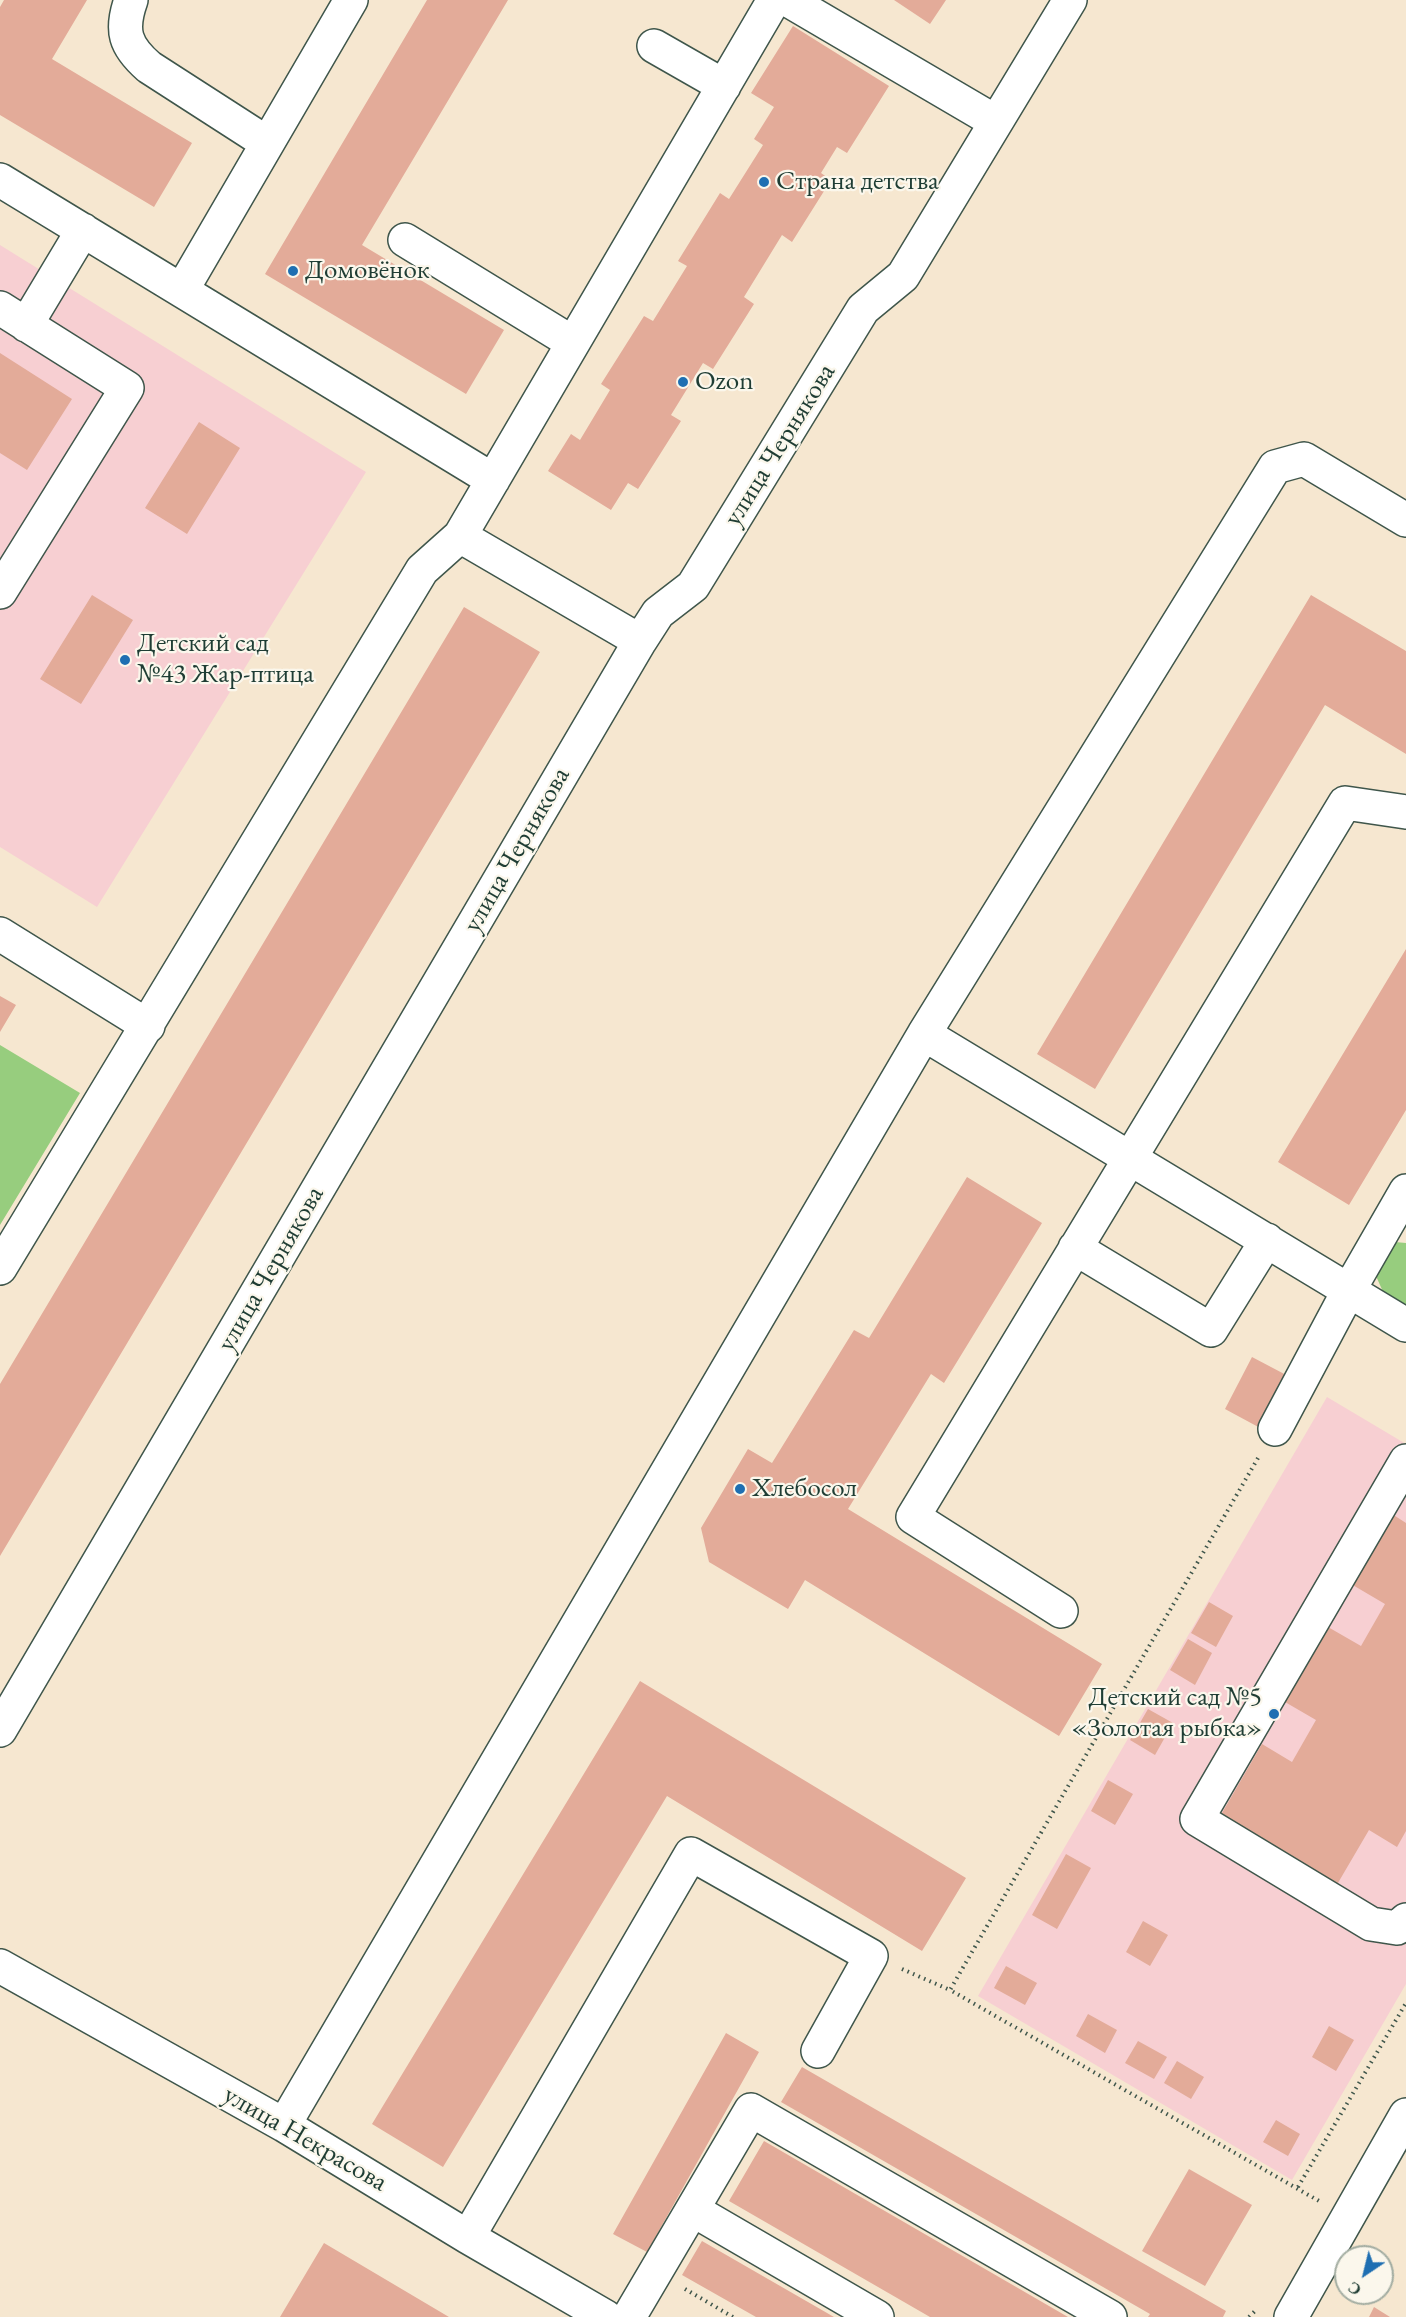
<!DOCTYPE html>
<meta charset="utf-8">
<style>
body{margin:0}
#map{position:relative;width:1406px;height:2317px;overflow:hidden;background:#f6e7d0;font-family:"EB Garamond",serif}
canvas{display:block}
.north{position:absolute;left:1334px;top:2245px;width:60px;height:60px;box-sizing:border-box;background:#fbf7ec;border:2px solid #a3ada2;border-radius:50%;rotate:215deg;font-size:16px;font-weight:700;line-height:24px;text-align:center;color:#1f3d34}
.north::after{content:'';display:block;margin:auto;width:21px;height:27px;background:#1f6fb2;clip-path:polygon(50% 0,100% 100%,50% 72%,0 100%)}
</style>
<div id="map">
<canvas width="1406" height="2317"></canvas>
<div class="north">С</div>
</div>
<script>
const ctx = document.querySelector('canvas').getContext('2d');
ctx.lineJoin = 'round';
function paint(path, color) { ctx.fillStyle = color; ctx.fill(path, 'evenodd'); }
function stroke(path, color, width, dash) { ctx.strokeStyle = color; ctx.lineWidth = width; ctx.lineCap = dash ? 'butt' : 'round'; ctx.setLineDash(dash || []); ctx.stroke(path); }
function label(font, color, halo, rows, align = 'center') {
  ctx.font = font + ' "EB Garamond",serif'; ctx.lineWidth = 4.5; ctx.setLineDash([]); ctx.textBaseline = 'middle'; ctx.strokeStyle = halo; ctx.fillStyle = color; for (const [text, x, y, turn = 0] of rows) {
    ctx.save(); ctx.translate(x, y); ctx.rotate((+turn || 0) * Math.PI / 180); ctx.textAlign = isNaN(turn) ? turn : align; if (halo) ctx.strokeText(text, 0, 0); ctx.fillText(text, 0, 0); ctx.restore();
  }
}
paint(new Path2D(`
 M0 245 366 472 97 907 0 847Z
 M1327 1397 1406 1444V1984L1292 2180 978 1996Z`), '#f7cfd2');
paint(new Path2D(`
 M0 1045 80 1093 0 1225Z
 M1395 1242 1406 1243V1308L1384 1294 1376 1276Z`), '#97cd7e');
paint(new Path2D(`
 M4 0H87L52 59 192 143 154 207 0 115V7Z
 M427 0H508L362 245 504 330 466 394 265 274Z
 M894 0H946L930 24Z
 M793 26 889 86 847 153 837 147 821 173 831 180 792 242 782 235 744 297 754 304 713 369 703 363 671 415 681 421 638 489 628 483 611 510 548 471 571 434 580 440 610 390 601 384 644 316 653 321 687 266 678 261 720 193 729 199 763 145 754 139 774 107 751 93Z
 M0 353 72 399 27 470 0 453Z
 M199 422 240 448 187 534 145 508Z
 M92 595 133 620 81 704 40 679Z
 M1311 595 1406 651V754L1325 705 1095 1089 1037 1054Z
 M464 607 540 652 0 1556V1384Z
 M1406 949V1110L1349 1205 1278 1162Z
 M0 996 16 1005 0 1032Z
 M967 1177 1042 1223 944 1383 931 1374 848 1509 1102 1664 1059 1736 805 1580 788 1609 709 1562 701 1528 748 1449 772 1463 854 1330 869 1338Z
 M1252 1357 1290 1377 1262 1429 1225 1409Z
 M1392 1514 1406 1523V1831L1397 1847 1369 1830 1335 1888 1218 1820 1262 1744 1292 1762 1316 1720 1285 1702 1328 1627 1361 1646 1385 1604 1351 1584Z
 M1209 1602 1233 1616 1216 1647 1191 1633Z
 M1188 1639 1212 1653 1195 1685 1170 1670Z
 M640 1681 966 1878 922 1951 667 1796 443 2167 372 2124Z
 M1148 1709 1173 1723 1155 1755 1130 1740Z
 M1108 1780 1133 1794 1115 1825 1091 1811Z
 M1066 1854 1091 1868 1057 1929 1032 1915Z
 M1143 1921 1168 1935 1150 1966 1126 1952Z
 M1006 1966 1037 1983 1025 2005 994 1988Z
 M1088 2014 1117 2030 1105 2053 1076 2036Z
 M1329 2026 1354 2040 1336 2071 1312 2057Z
 M726 2033 759 2052 647 2252 613 2234Z
 M1138 2041 1167 2057 1154 2079 1125 2063Z
 M1177 2061 1204 2077 1191 2099 1164 2083Z
 M802 2067 1226 2311 1223 2317H1148L1150 2314 781 2102Z
 M1276 2120 1300 2134 1288 2156 1263 2142Z
 M764 2141 1068 2317H930L729 2201Z
 M1189 2169 1252 2205 1205 2286 1142 2251Z
 M702 2241 834 2317H756L682 2275Z
 M324 2243 449 2317H280Z
 M1374 2307 1390 2317H1369Z`), '#e3ab99');
const minor = new Path2D(`
 M131 0C120 31 125 46 149 67L267 143
 M788 0 996 122
 M654 46 724 86
 M0 180 493 480
 M405 240 573 343
 M182 290 351 0
 M0 308 127 388 0 592
 M26 325 83 230
 M460 536 640 641
 M0 934 148 1026
 M924 1034 1406 1325
 M1075 1248 1211 1330 1267 1240
 M0 1268 422 570 460 536 774 0
 M1275 1429 1349 1290 1406 1191
 M1406 1461 1197 1819 1371 1924 1397 1928 1406 1920
 M1061 1611 913 1517 1345 803 1406 812
 M0 1730 640 641 658 613 693 586 863 309 903 276 1070 0
 M0 1966 284 2125 468 2237 606 2317
 M284 2125 924 1034 1275 467 1304 459 1406 520
 M693 2210 877 2317
 M468 2237 691 1854 871 1956 818 2051
 M629 2317 751 2110 1110 2317
 M1291 2317 1406 2115`);
stroke(minor, '#3f564b', 36);
stroke(new Path2D(`
 M1258 1458 950 1990 1319 2201
 M902 1969 950 1990
 M1298 2187 1406 2003
 M685 2289 733 2317
 M1249 2317 1256 2310`), '#3f564b', 4, [1.5, 4.5]);
stroke(minor, '#fff', 33);
for (const [x, y, r, color] of [
 [764,182,6,"#1f6fb2"],
 [293,271,6,"#1f6fb2"],
 [683,382,6,"#1f6fb2"],
 [125,660,6,"#1f6fb2"],
 [740,1489,6,"#1f6fb2"],
 [1274,1714,6,"#1f6fb2"]
]) { const dot = new Path2D(); dot.arc(x, y, r, 0, 2 * Math.PI); ctx.fillStyle = color; ctx.fill(dot); stroke(dot, '#fbf7ec', 2); }
label('27px', '#1f3d34', '#fbf7ec', [
 ["Страна детства",776,182],
 ["Домовёнок",305,271],
 ["Ozon",695,382],
 ["Детский сад",137,644],
 ["№43 Жар-птица",137,675],
 ["Хлебосол",752,1489],
 ["Детский сад №5",1262,1698,"right"],
 ["«Золотая рыбка»",1262,1729,"right"]
], 'left');
label('27px', '#1f3d34', '#fbf7ec', [
 ["улица Чернякова",780,445,-58],
 ["улица Чернякова",517,850,-60],
 ["улица Чернякова",271,1269,-60],
 ["улица Некрасова",305,2139,30]
]);
</script>
